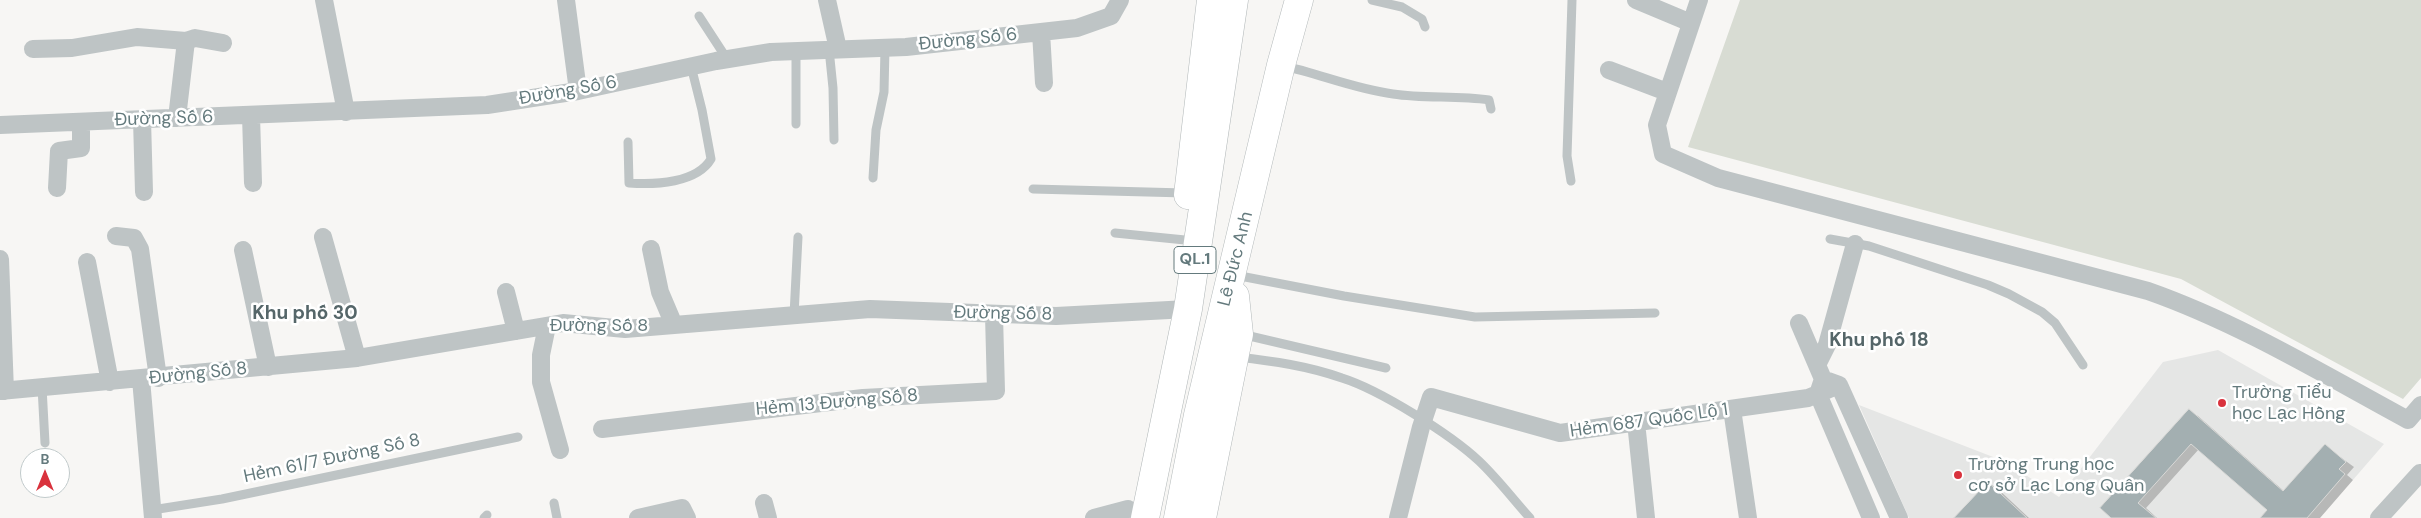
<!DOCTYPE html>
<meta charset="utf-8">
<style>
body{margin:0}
#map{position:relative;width:2421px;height:518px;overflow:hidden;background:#f7f6f4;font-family:"DM Sans",sans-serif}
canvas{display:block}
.north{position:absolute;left:20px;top:448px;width:50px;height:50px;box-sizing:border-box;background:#fff;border:1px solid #c1cacb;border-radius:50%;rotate:0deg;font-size:14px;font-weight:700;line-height:20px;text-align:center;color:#647a7d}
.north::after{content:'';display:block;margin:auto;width:18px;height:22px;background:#d9323d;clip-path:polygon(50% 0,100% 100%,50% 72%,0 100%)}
</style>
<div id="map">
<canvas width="2421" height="518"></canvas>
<div class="north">B</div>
</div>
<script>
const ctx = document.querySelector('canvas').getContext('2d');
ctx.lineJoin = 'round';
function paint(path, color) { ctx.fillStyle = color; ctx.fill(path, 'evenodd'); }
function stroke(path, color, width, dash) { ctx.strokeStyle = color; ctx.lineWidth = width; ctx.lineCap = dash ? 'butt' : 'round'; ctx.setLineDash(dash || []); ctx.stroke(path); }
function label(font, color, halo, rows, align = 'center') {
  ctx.font = font + ' "DM Sans",sans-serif'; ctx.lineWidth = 5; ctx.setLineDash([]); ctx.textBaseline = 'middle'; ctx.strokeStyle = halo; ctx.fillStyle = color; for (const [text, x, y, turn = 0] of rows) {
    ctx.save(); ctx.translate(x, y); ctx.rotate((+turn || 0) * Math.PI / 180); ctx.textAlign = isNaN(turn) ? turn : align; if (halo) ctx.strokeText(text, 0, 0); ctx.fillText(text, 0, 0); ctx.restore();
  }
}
paint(new Path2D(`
 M2218 350 2384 444 2320 518H1909L1859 405 2006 462 2059 497 2163 362Z`), '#e5e6e5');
paint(new Path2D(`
 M1740 0H2421V378L2403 399 2181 279 1688 147Z`), '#d8dcd3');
paint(new Path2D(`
 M2189 411 2198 416 2285 492 2325 446 2354 467 2347 475 2353 480 2320 518H2262L2268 510 2199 449 2146 508 2157 518H2113Z
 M1988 483 1997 488 2029 518H1955Z`), '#0003');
const building = new Path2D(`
 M2189 409 2283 491 2325 444 2346 462 2339 469 2345 474 2307 518H2260L2267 510 2191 444 2138 503 2156 518H2111L2100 508Z
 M1988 482 2027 518H1954Z`);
paint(building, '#a3afb1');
stroke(building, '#d8d8d6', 1);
const trunk = new Path2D(`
 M1188 195 1211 0
 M1145 518 1188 309 1234 0
 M1178 518 1198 415 1281 65 1299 0
 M1202 518 1239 334 1235 296`);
stroke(trunk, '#b1b7b8', 29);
stroke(new Path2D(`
 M1372 0 1402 7 1422 19 1425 27
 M699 16 727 59
 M829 49 833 88 834 140
 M796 51V124
 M1284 66C1320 74 1355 89 1393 94 1425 99 1457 95 1489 100L1491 109
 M628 142 629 183C655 185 697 183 711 159L702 110 691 66
 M873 178 876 130 884 92 885 48
 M1571 181 1567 156 1572 0
 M1033 189 1185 193
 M1115 233 1195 241
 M1830 239 1869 246 1988 285 2009 294 2042 312 2055 323 2083 365
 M1235 275 1344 296 1475 317 1655 313
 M794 315 798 237
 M1241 334 1386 368
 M1237 357C1273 361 1308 366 1342 378 1380 390 1450 434 1479 461 1497 478 1513 499 1530 518
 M42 387 45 443
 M554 503 557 518
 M152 510 222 499 518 437
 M484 518 487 515`), '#bec4c5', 9);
stroke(new Path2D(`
 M324 0 346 112
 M566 0 578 91
 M827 0 838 49
 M1636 0 1691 23
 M1699 0 1657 125 1663 154 1718 178 2148 291C2239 323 2323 374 2408 420L2421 405
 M1041 32 1044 83
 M33 49 72 48 137 37 186 41 195 38 223 43
 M1609 70 1667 92
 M251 115 253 183
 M177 118 186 41
 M142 119 144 192
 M0 125 487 105 578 91 716 61 771 52 906 47 1077 28 1111 16 1120 0
 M57 188 59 151 81 148V122
 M116 236 134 238 140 249 158 378
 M323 237 357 358
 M651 249 660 292 674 325
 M243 250 268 367
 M0 259 5 391
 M87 262 110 382
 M506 292 516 331
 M1799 323 1823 379 1818 394 1871 518
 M547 326 541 355V382L560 450
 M1817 365 1827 345 1855 244
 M141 379 153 518
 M1828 381 1839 385 1899 518
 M0 391 357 358 563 323 625 329 870 309 1056 316 1188 309
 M1732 409 1748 518
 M1636 422 1646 518
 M602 429 863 398 996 391 994 315
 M764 503 768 518
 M638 518 682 508 687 518
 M1094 518 1128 509
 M1398 518 1421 427 1431 397 1560 433 1808 398 1839 385
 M2379 518 2420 473`), '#bec4c5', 18);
stroke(trunk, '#fff', 28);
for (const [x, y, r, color] of [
 [2222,403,5,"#d9323d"],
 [1958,475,5,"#d9323d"]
]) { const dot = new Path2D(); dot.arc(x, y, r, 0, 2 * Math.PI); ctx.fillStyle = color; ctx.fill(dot); stroke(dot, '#fff', 2); }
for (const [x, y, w] of [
 [1195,260,42]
]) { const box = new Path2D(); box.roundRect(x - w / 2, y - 13.5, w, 27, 4); ctx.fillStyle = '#fff'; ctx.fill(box); stroke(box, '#647a7d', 1); }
label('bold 16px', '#647a7d', null, [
 ["QL.1",1195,260]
]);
label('18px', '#647a7d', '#fff', [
 ["Đường Số 6",968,40,-6],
 ["Đường Số 6",568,91,-10],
 ["Đường Số 6",164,119,-2],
 ["Lê Đức Anh",1236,259,-76],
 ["Đường Số 8",1003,314,1],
 ["Đường Số 8",599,326],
 ["Đường Số 8",198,374,-6],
 ["Hẻm 13 Đường Số 8",837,403,-5],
 ["Hẻm 687 Quốc Lộ 1",1649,421,-8],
 ["Hẻm 61/7 Đường Số 8",332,459,-12]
]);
label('18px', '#647a7d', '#fff', [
 ["Trường Tiểu",2232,393],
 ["học Lạc Hồng",2232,414],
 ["Trường Trung học",1968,465],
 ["cơ sở Lạc Long Quân",1968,486]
], 'left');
label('bold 19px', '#556669', '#fff', [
 ["Khu phố 30",305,314],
 ["Khu phố 18",1879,341]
]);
</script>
